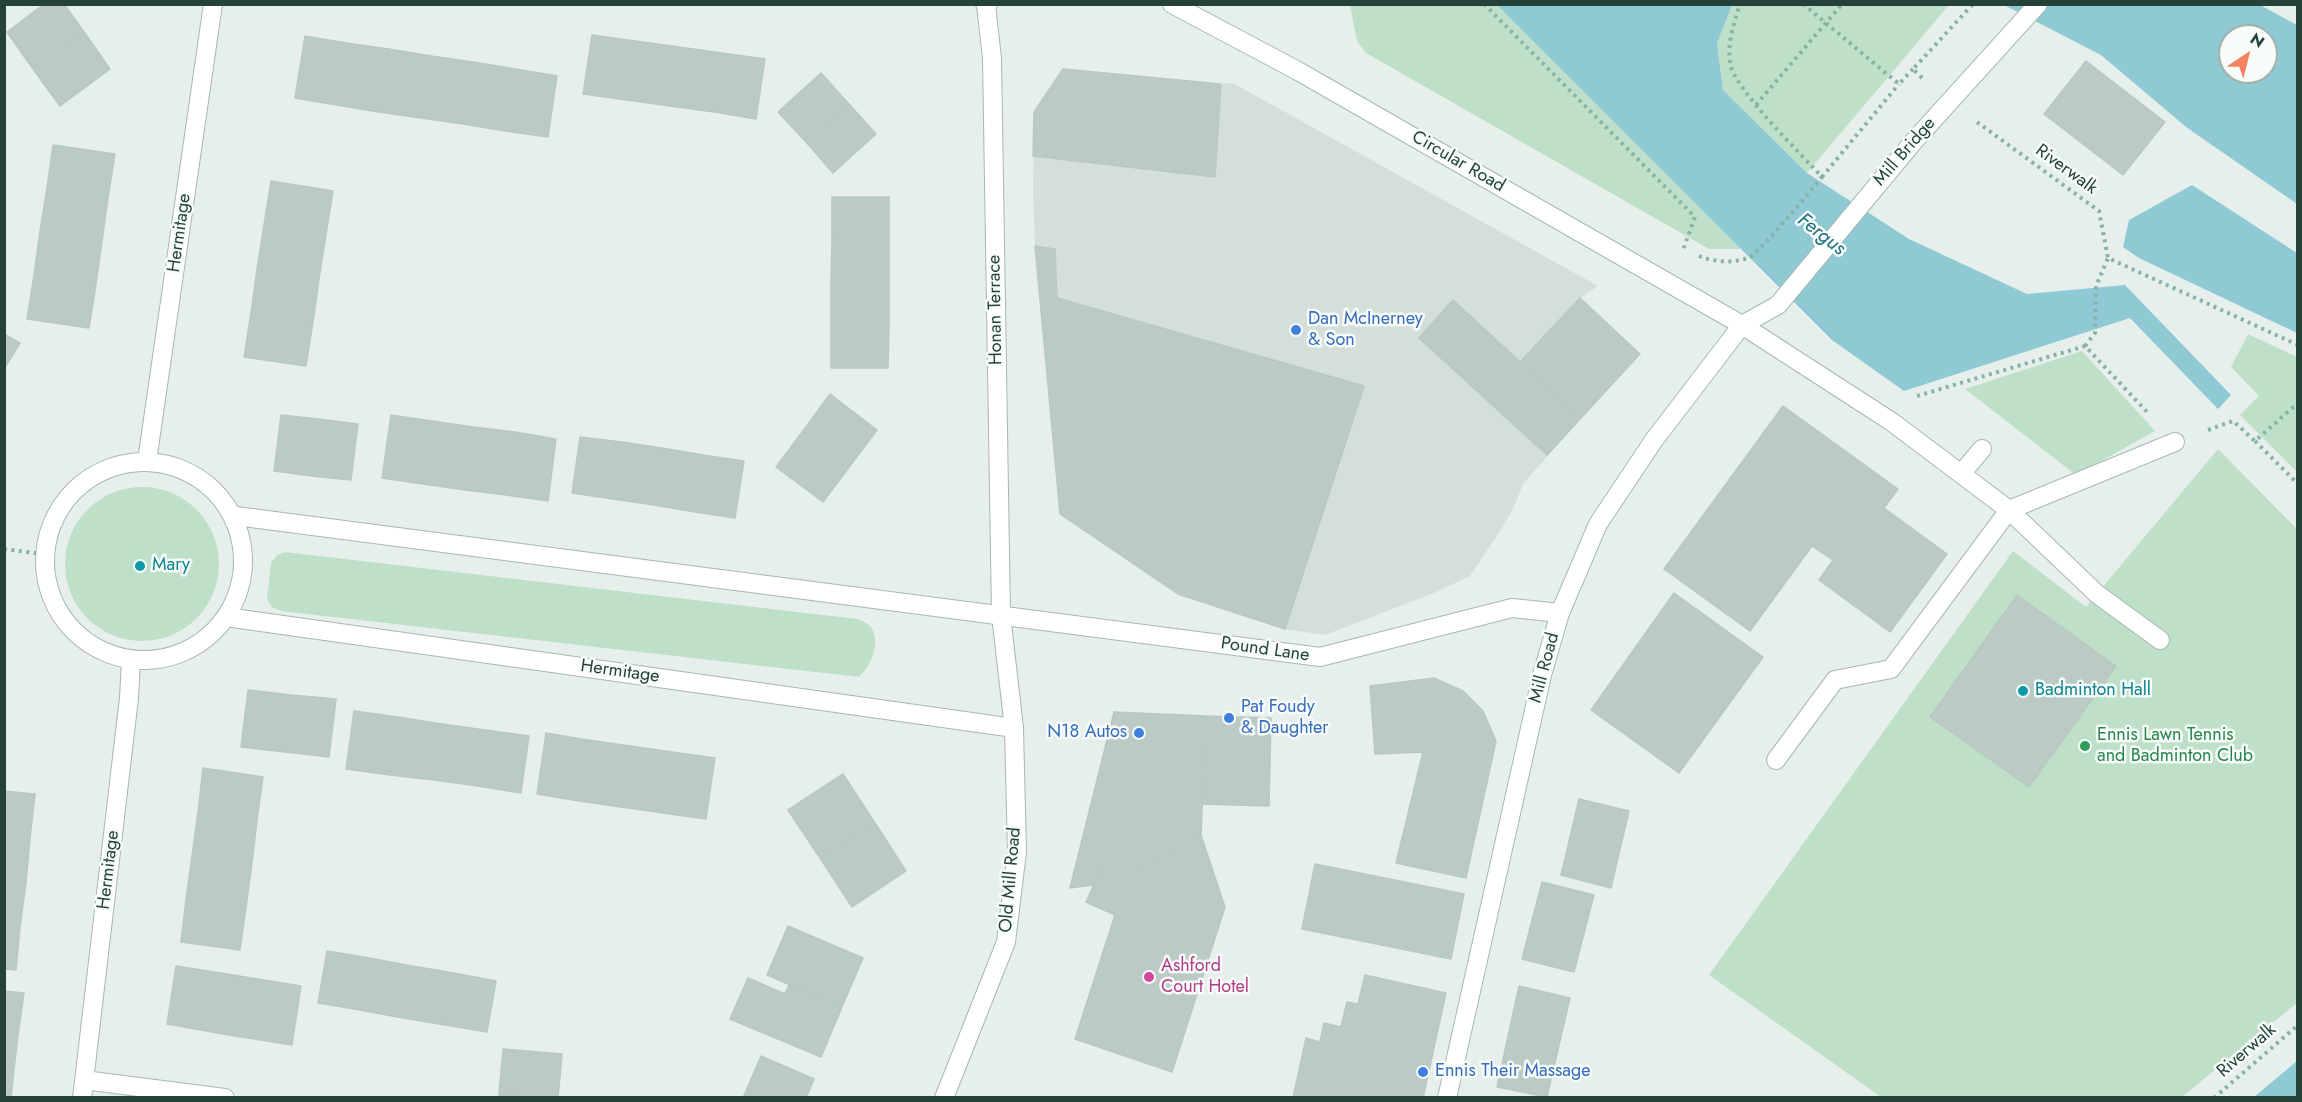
<!DOCTYPE html>
<style>
body{margin:0}
#map{position:relative;width:2302px;height:1102px;overflow:hidden;background:#e6efeb;font-family:Jost,sans-serif}
canvas{display:block}
.frame{position:absolute;inset:0;border:6px solid #24423a;pointer-events:none}
.north{position:absolute;left:2218px;top:24px;width:60px;height:60px;box-sizing:border-box;background:#f7fbf9;border:2px solid #a3b1ad;border-radius:50%;rotate:35deg;font-size:16px;font-weight:700;line-height:24px;text-align:center;color:#24423a}
.north::after{content:'';display:block;margin:auto;width:21px;height:27px;background:#f4845f;clip-path:polygon(50% 0,100% 100%,50% 72%,0 100%)}
</style>
<div id="map">
<canvas width="2302" height="1102"></canvas>
<div class="frame"></div>
<div class="north">N</div>
</div>
<script>
const ctx = document.querySelector('canvas').getContext('2d');
ctx.lineJoin = 'round';
function paint(path, color) { ctx.fillStyle = color; ctx.fill(path, 'evenodd'); }
function stroke(path, color, width, dash) { ctx.strokeStyle = color; ctx.lineWidth = width; ctx.lineCap = dash ? 'butt' : 'round'; ctx.setLineDash(dash || []); ctx.stroke(path); }
function label(font, color, halo, rows, align = 'center') {
  ctx.font = font + ' Jost,sans-serif'; ctx.lineWidth = 5; ctx.setLineDash([]); ctx.textBaseline = 'middle'; ctx.strokeStyle = halo; ctx.fillStyle = color; for (const [text, x, y, turn = 0] of rows) {
    ctx.save(); ctx.translate(x, y); ctx.rotate((+turn || 0) * Math.PI / 180); ctx.textAlign = isNaN(turn) ? turn : align; if (halo) ctx.strokeText(text, 0, 0); ctx.fillText(text, 0, 0); ctx.restore();
  }
}
paint(new Path2D(`
 M1063 69 1221 84 1233 83 1598 286 1580 298 1520 362 1581 418 1523 484 1514 507 1500 531 1470 576 1434 593 1325 635 1285 629 1178 594 1060 514 1035 246 1033 190 1034 112Z`), '#d4dfda');
paint(new Path2D(`
 M1350 5H1497L1741 249H1709L1366 53 1357 41Z
 M1663 5H1949L1807 173 1723 90 1717 43Z
 M2248 334 2297 357V472L2240 415 2259 396 2231 367Z
 M2082 351 2155 431 2076 475 1965 389Z
 M2218 449 2297 529V1003L2182 1097H1881L1709 975 2013 551 2086 607Z
 M65 564a77 77 0 1 1 154 0a77 77 0 1 1-154 0Z
 M285 552 857 619C862 621 867 623 870 626 882 641 871 666 859 677L281 611 272 607 267 599 271 563 277 555Z`), '#bfe0c8');
paint(new Path2D(`
 M1497 5H1732L1717 43 1723 90 1807 173 1909 239 2027 294 2125 285 2231 395 2218 409 2130 318 1904 391 1832 340Z
 M2004 5H2260L2297 25V204L2186 127 2101 55ZM2230 36H2266V72H2230Z
 M2192 185 2297 253V333L2139 258 2123 247 2129 220Z
 M2297 1061V1097H2254Z`), '#8ec9d4');
const building = new Path2D(`
 M44 4H64L84 32 33 69 7 32Z
 M84 32 110 69 60 106 33 69Z
 M592 35 635 41 627 100 583 94Z
 M305 36 346 43 337 105 295 98Z
 M635 41 679 47 670 106 627 100Z
 M346 43 389 49 379 112 337 105Z
 M679 47 722 53 714 112 670 106Z
 M389 49 431 56 421 118 379 112Z
 M722 53 765 59 756 119 714 112Z
 M431 56 473 62 463 124 421 118Z
 M2086 61 2165 122 2123 175 2044 114Z
 M473 62 515 69 505 131 463 124Z
 M515 69 557 76 548 137 505 131Z
 M1063 69 1221 84 1215 177 1033 156 1034 112Z
 M821 73 849 104 806 142 778 112Z
 M849 104 876 134 833 173 806 142Z
 M53 145 115 154 108 198 47 188Z
 M271 181 333 191 326 235 264 225Z
 M47 188 108 198 102 241 40 231Z
 M832 197H889V240L832 239Z
 M264 225 326 235 319 279 257 269Z
 M40 231 102 241 96 284 34 275Z
 M832 239 889 240V283L831 282Z
 M1035 246 1055 249 1057 298 1364 386 1285 629 1178 594 1060 514Z
 M257 269 319 279 313 322 251 313Z
 M34 275 96 284 89 328 27 319Z
 M831 282 889 283V325H831Z
 M1580 298 1640 354 1581 418 1520 362Z
 M1453 300 1581 418 1547 455 1419 338Z
 M251 313 313 322 306 366 244 357Z
 M831 325H889L888 368H831Z
 M4 334 20 343 4 369Z
 M830 394 877 430 850 466 803 431Z
 M1783 406 1898 489 1884 508 1947 554 1890 632 1819 580 1833 560 1812 546 1750 631 1664 569Z
 M281 415 319 419 312 476 274 471Z
 M391 415 432 421 423 484 382 478Z
 M319 419 358 424 351 480 312 476Z
 M432 421 473 427 465 490 423 484Z
 M473 427 515 432 506 495 465 490Z
 M803 431 850 466 823 502 776 467Z
 M515 432 556 439 548 501 506 495Z
 M580 437 622 442 613 499 572 493Z
 M622 442 662 448 654 505 613 499Z
 M662 448 703 455 695 512 654 505Z
 M703 455 744 461 735 518 695 512Z
 M1674 593 1763 657 1679 773 1591 710Z
 M2017 595 2116 666 2029 787 1930 717Z
 M1434 678 1463 691 1483 711 1496 741 1466 878 1396 863 1423 752 1375 754 1370 686Z
 M248 690 291 695 285 752 241 747Z
 M291 695 336 699 329 757 285 752Z
 M354 711 398 717 390 775 346 769Z
 M1114 712 1206 716 1201 835 1128 874 1103 865 1093 885 1070 888Z
 M1206 716 1271 718 1269 806 1203 804Z
 M398 717 442 724 434 780 390 775Z
 M442 724 485 730 478 786 434 780Z
 M485 730 529 736 521 793 478 786Z
 M546 733 588 740 579 801 537 794Z
 M588 740 630 746 621 807 579 801Z
 M630 746 672 752 663 813 621 807Z
 M672 752 715 758 706 819 663 813Z
 M203 768 263 777 257 820 198 812Z
 M843 774 875 823 820 858 788 810Z
 M4 791 35 794 30 838 4 835Z
 M1579 799 1629 811 1611 888 1561 875Z
 M198 812 257 820 252 863 192 856Z
 M875 823 906 871 852 907 820 858Z
 M4 835 30 838 26 883 4 880Z
 M1201 835 1225 907 1172 1072 1075 1039 1115 915 1086 902 1103 865 1128 874Z
 M192 856 252 863 246 907 186 899Z
 M1315 864 1464 894 1451 959 1302 929Z
 M4 880 26 883 20 927 4 925Z
 M1542 882 1594 895 1574 972 1522 959Z
 M186 899 246 907 240 950 181 942Z
 M4 925 20 927 16 970 4 969Z
 M788 926 863 958 842 1007 767 975Z
 M327 951 369 958 360 1010 318 1003Z
 M369 958 412 966 403 1018 360 1010Z
 M176 966 239 976 229 1035 167 1024Z
 M412 966 454 973 445 1025 403 1018Z
 M454 973 496 981 487 1032 445 1025Z
 M1365 975 1446 993 1423 1098H1293L1306 1038 1320 1042 1324 1023 1341 1027 1347 1002 1358 1004Z
 M239 976 301 986 292 1045 229 1035Z
 M748 978 785 994 789 985 842 1007 821 1057 730 1019Z
 M1519 986 1570 998 1547 1097 1497 1087Z
 M4 991 24 993 18 1035 4 1034Z
 M4 1034 18 1035 13 1078 4 1076Z
 M503 1049 562 1054 558 1098 499 1093Z
 M761 1056 814 1079 806 1098H743Z
 M4 1076 13 1078 11 1098H4Z
 M499 1093 538 1098H499Z`);
paint(building, '#bbcac4');
stroke(building, '#b8c9c2', 1.5);
const service = new Path2D(`
 M1742 325 1892 422 2009 510 1891 669 1835 680 1776 760
 M1961 474 1982 449
 M2160 640 2097 594 2009 510 2175 442`);
const minor = new Path2D(`
 M147 461 213 4
 M45 561a99 99 0 1 1 198 0a99 99 0 1 1-198 0Z
 M236 516 1320 657 1512 608 1560 613
 M226 617 1014 728
 M84 1080 225 1098
 M82 1098 129 698 131 660`);
const tertiary = new Path2D(`
 M944 1098 1006 942 1017 852 1014 728 1001 615 992 58 986 5`);
const secondary = new Path2D(`
 M985 4H988
 M1172 4 1298 71 1742 325
 M1447 1098 1542 675 1560 613 1598 524 1654 440 1742 325 1778 305 1914 141 2038 4`);
stroke(service, '#a8b8b2', 20);
stroke(minor, '#a8b8b2', 20);
stroke(tertiary, '#a8b8b2', 20);
stroke(secondary, '#a4bbb3', 20);
stroke(new Path2D(`
 M1484 4 1695 217 1683 250
 M1803 4 1899 84 1913 69
 M1922 78 1913 69 1973 4
 M1756 105 1842 4
 M1977 122 2099 211 2108 258 2298 345
 M1822 177 1899 84
 M1699 256C1714 262 1734 264 1750 257 1758 254 1813 188 1822 177 1802 155 1734 89 1730 63 1727 43 1734 23 1740 4
 M2085 346 2095 333 2096 286 2108 258
 M1917 396 2085 346 2149 414
 M2208 430 2233 421 2255 441 2298 403
 M2255 441 2298 484
 M4 549 42 554
 M2214 1098 2298 1025`), '#86b3a5', 4, [3, 4.5]);
stroke(service, '#fff', 18);
stroke(minor, '#fff', 18);
stroke(tertiary, '#fff', 18);
stroke(secondary, '#fff', 18);
for (const [x, y, r, color] of [
 [1296,330,6,"#3f7fe0"],
 [140,566,6,"#0f9aa8"],
 [2023,691,6,"#0f9aa8"],
 [1229,718,6,"#3f7fe0"],
 [1139,733,6,"#3f7fe0"],
 [2085,746,6,"#2e9e5b"],
 [1149,977,6,"#d1479c"],
 [1423,1072,6,"#3f7fe0"]
]) { const dot = new Path2D(); dot.arc(x, y, r, 0, 2 * Math.PI); ctx.fillStyle = color; ctx.fill(dot); stroke(dot, '#f7fbf9', 2); }
label('18px', '#24423a', '#f7fbf9', [
 ["Mill Bridge",1905,152,-49],
 ["Circular Road",1458,162,30],
 ["Riverwalk",2066,170,36],
 ["Hermitage",180,233,-82],
 ["Honan Terrace",996,310,-91],
 ["Pound Lane",1265,650,8],
 ["Mill Road",1545,668,-75],
 ["Hermitage",620,672,8],
 ["Hermitage",109,870,-83],
 ["Old Mill Road",1011,880,-85],
 ["Riverwalk",2247,1051,-41]
]);
label('18px', '#366cbe', '#f7fbf9', [
 ["Dan McInerney",1308,320],
 ["& Son",1308,341],
 ["Pat Foudy",1241,708],
 ["& Daughter",1241,729],
 ["N18 Autos",1127,733,"right"],
 ["Ennis Their Massage",1435,1072]
], 'left');
label('18px', '#0d838f', '#f7fbf9', [
 ["Mary",152,566],
 ["Badminton Hall",2035,691]
], 'left');
label('18px', '#27864d', '#f7fbf9', [
 ["Ennis Lawn Tennis",2097,736],
 ["and Badminton Club",2097,757]
], 'left');
label('18px', '#b23c85', '#f7fbf9', [
 ["Ashford",1161,967],
 ["Court Hotel",1161,988]
], 'left');
label('italic 20px', '#1c6f80', '#f7fbf9', [
 ["Fergus",1821,235,38]
]);
</script>
